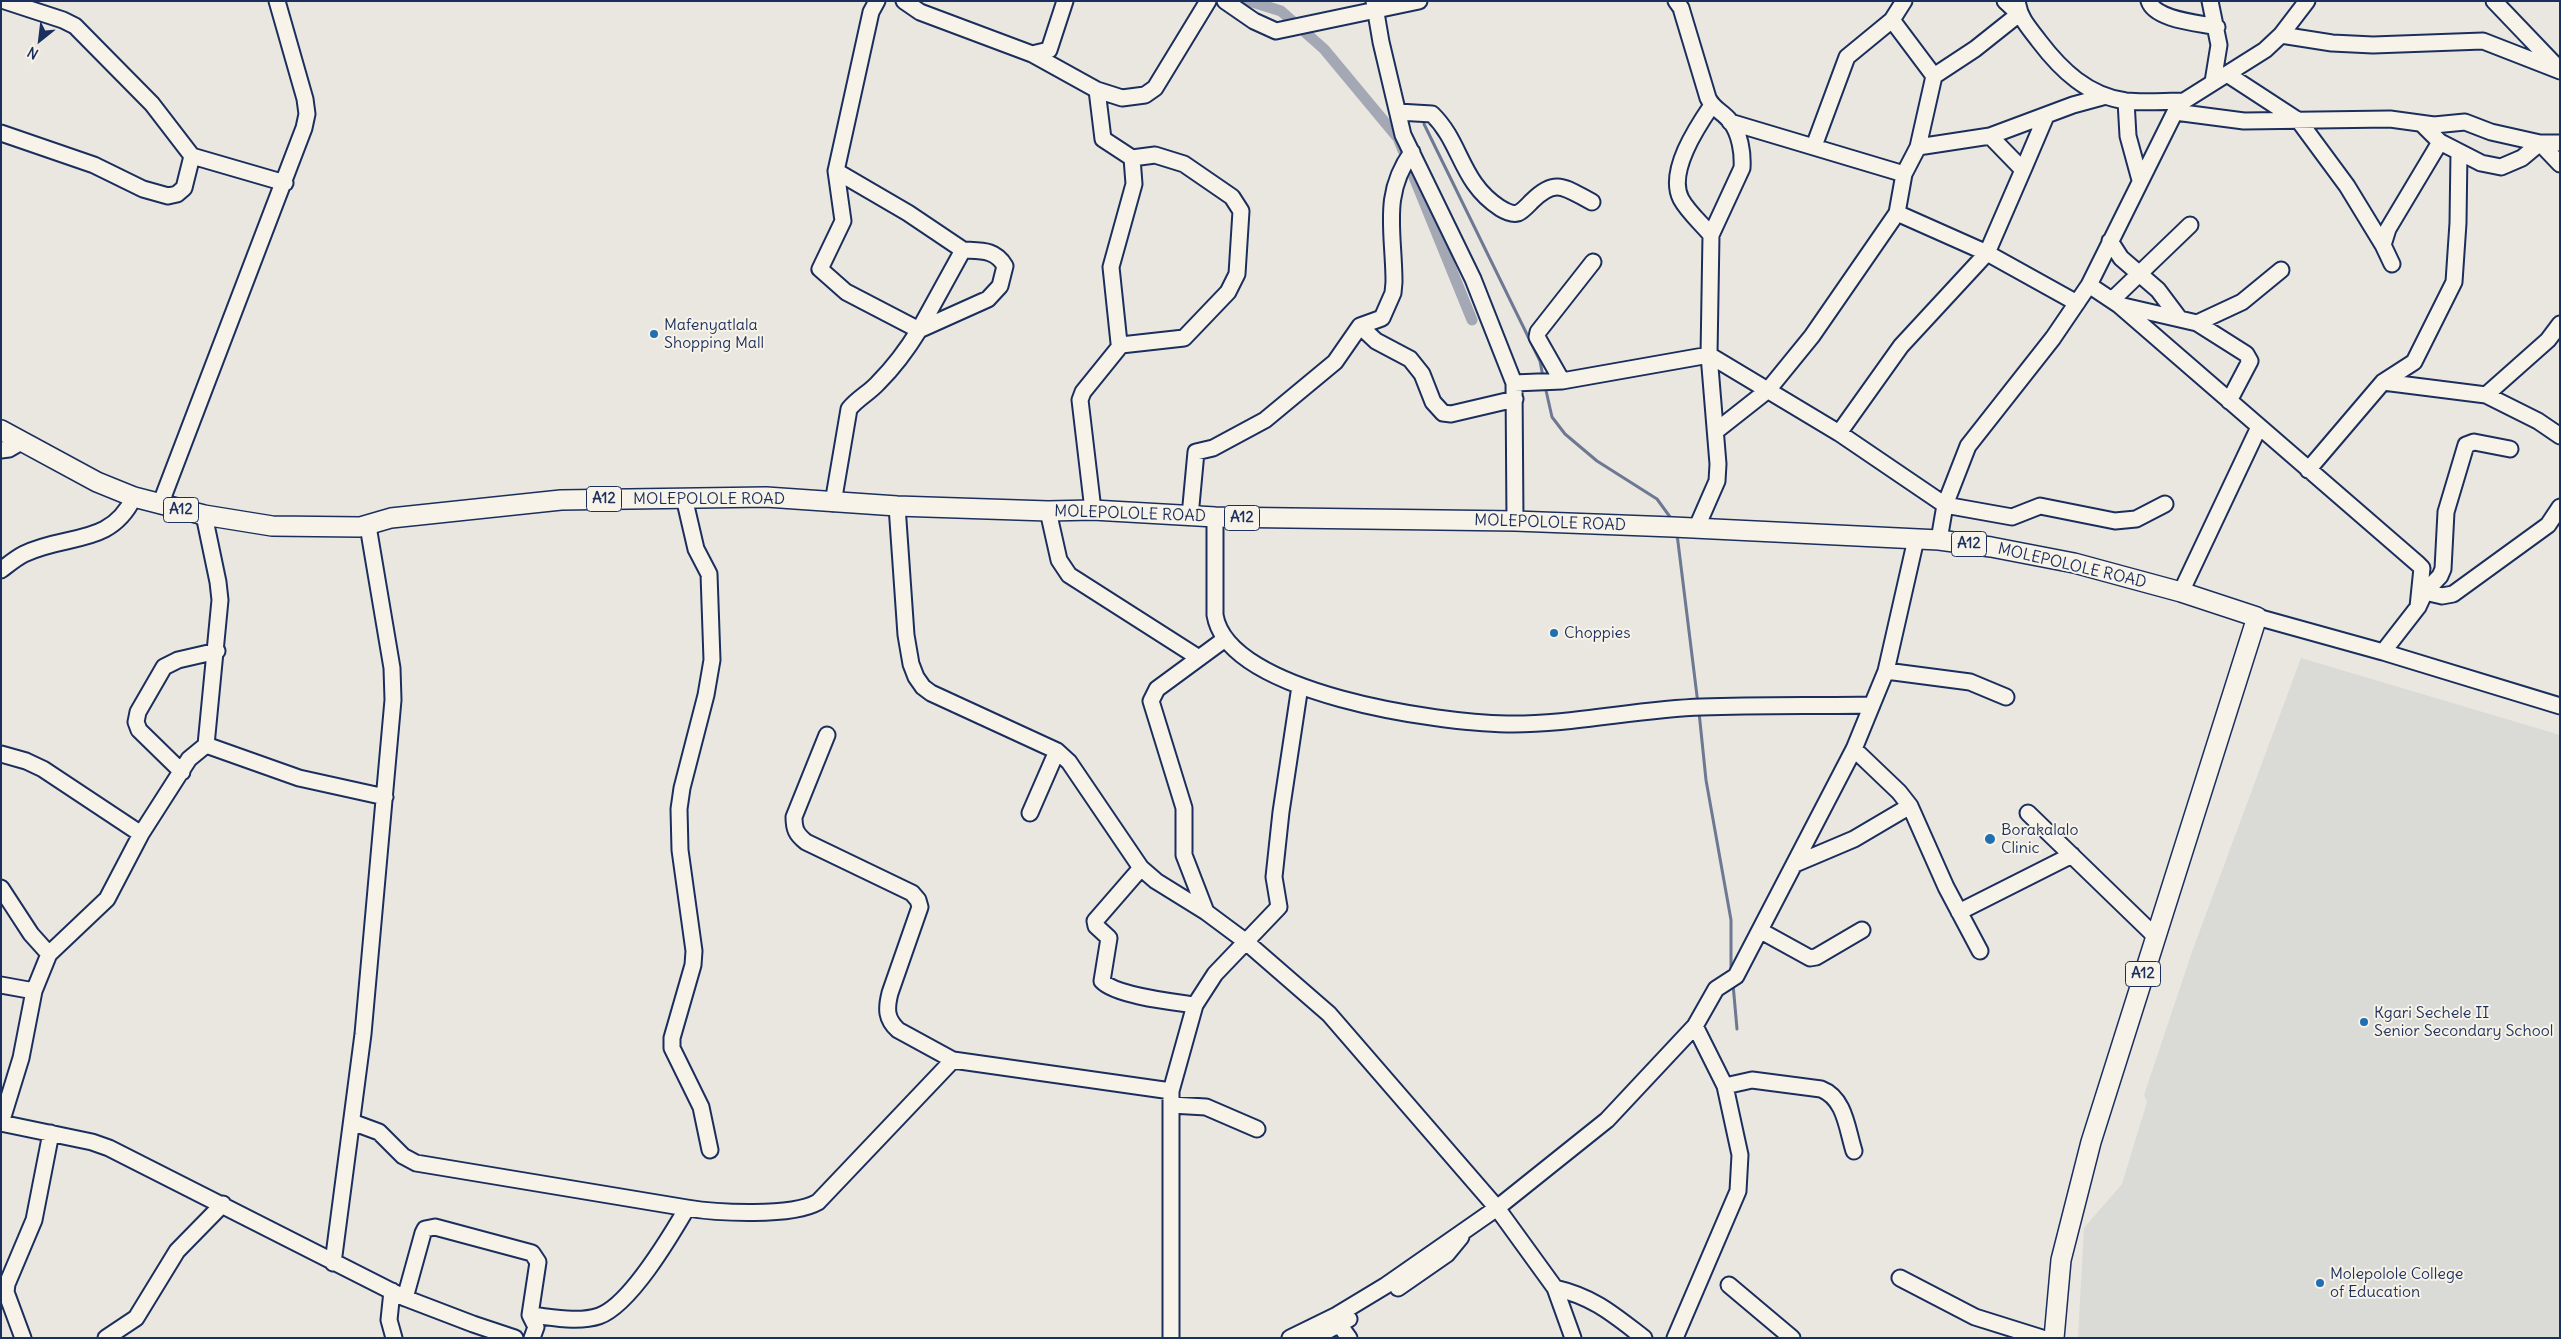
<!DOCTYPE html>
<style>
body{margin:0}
#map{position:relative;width:2561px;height:1339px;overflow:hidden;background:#eae7e0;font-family:Delius,sans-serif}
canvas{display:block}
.frame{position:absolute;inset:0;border:2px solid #1b2f5e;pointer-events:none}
.north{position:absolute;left:15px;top:15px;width:50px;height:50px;-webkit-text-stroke:4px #f7f3e8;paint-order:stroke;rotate:209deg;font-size:14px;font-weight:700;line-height:20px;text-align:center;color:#1b2f5e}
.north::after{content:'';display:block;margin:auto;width:18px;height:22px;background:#1b2f5e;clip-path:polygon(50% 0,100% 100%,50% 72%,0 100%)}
</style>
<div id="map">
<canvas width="2561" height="1339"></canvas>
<div class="frame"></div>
<div class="north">N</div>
</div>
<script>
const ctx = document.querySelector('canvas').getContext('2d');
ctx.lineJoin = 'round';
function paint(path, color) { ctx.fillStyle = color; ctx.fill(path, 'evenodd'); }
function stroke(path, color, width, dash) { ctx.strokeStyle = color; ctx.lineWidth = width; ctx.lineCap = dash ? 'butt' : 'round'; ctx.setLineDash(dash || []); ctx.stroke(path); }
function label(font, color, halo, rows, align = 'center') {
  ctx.font = font + ' Delius,sans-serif'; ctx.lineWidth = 4; ctx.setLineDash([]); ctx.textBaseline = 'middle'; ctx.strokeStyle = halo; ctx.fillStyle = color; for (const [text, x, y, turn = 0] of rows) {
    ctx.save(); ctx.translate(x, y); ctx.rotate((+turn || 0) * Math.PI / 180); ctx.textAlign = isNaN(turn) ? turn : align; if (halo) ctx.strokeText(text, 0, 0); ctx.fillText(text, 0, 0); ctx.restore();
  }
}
paint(new Path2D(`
 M2301 658 2560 735V1338H2078L2084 1228 2122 1184 2147 1102 2144 1095 2193 949Z`), '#dadad6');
stroke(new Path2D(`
 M1424 124 1540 361 1543 377
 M1545 386 1552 417 1565 434 1597 461 1657 499 1673 521
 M1677 534 1698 704
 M1699 712 1706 780 1731 920V973
 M1733 984 1737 1029`), '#6d7892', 3);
stroke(new Path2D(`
 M1249 1 1281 11 1324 49 1398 138 1472 320`), '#a3a8b4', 11);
const minor = new Path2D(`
 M5 1 63 20 75 26 152 104 192 156 285 183
 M904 1 920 12 1032 54 1097 90 1122 98 1145 95 1155 88 1208 1
 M1225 1 1254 21 1276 31 1419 1
 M1374 1 1381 42 1403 135 1473 279 1514 383 1515 521
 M1676 1 1681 8 1708 98C1713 109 1723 112 1730 121 1740 133 1743 153 1742 168L1711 235 1709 355 1718 464 1717 481 1696 529
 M1904 1 1892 20 1934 76
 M2149 1C2155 20 2199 23 2217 27
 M2210 1 2219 45 2213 82
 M2494 1 2559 69
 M2018 5C2020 19 2031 30 2039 41 2061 70 2088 96 2126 101 2145 103 2165 101 2184 101
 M2281 35 2332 43 2373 45 2483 41 2560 71
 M1032 54 1049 50 1065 1
 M2227 74 2299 121 2347 186 2383 245 2392 264
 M2126 101 2128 136 2140 180
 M1398 112 1432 114C1462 143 1460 182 1500 208 1505 211 1512 215 1518 213 1523 211 1528 205 1532 201 1556 177 1565 188 1592 202
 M2175 112 2244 121 2390 119 2434 125 2465 122 2491 132 2540 143H2560
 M1730 122 1904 174
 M2422 124 2440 142 2481 163 2501 167 2522 158 2540 143 2560 164
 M1 133 94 165 143 189 168 196 177 194 184 188 192 156
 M1814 146 1847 57 1892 20
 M1918 147 1990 136 2073 105 2106 96
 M2023 170 2046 116
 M836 171 908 213 963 250
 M1897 213 1987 253 2077 303
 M1711 235C1702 224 1688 212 1681 199 1667 172 1697 127 1712 105
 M2110 241 2121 258 2158 290 2179 318
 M2383 245 2388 229 2440 142
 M2089 285 2119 305 2197 323 2246 354 2250 361 2229 401
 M2112 300 2190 225
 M2119 305 2418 564 2422 568 2418 607
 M2197 323 2242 302 2281 270
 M1360 326 1376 341 1410 359 1422 374 1433 402 1443 413 1451 414 1515 399
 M1121 345 1184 338 1228 292 1237 274 1241 211 1232 197 1184 164 1155 155 1132 158
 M1562 381 1537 337 1538 332 1593 262
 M2383 382 2486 395 2538 421 2560 436
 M1514 383 1562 381 1709 355 1839 433 1945 505 2012 517 2040 506 2115 521 2136 519 2165 504
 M2486 395 2548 340 2560 324
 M1716 431 1768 390 1812 336 1897 213 1904 174 1918 147 1934 76 1975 49 2019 14 2005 1
 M1839 433 1901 346 1987 253 2023 170 1990 136
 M1 450 9 449 21 442
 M2308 470 2383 382 2414 362 2454 282 2458 223 2459 152
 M833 503 849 409C858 398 869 393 878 383 893 368 908 348 919 330L963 250C981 251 995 249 1005 266L1000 286 988 299 919 330 846 292 820 269 843 221 836 171 871 12 877 1
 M160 505 304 128 307 114 305 99 277 1
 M686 506 696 549 709 574 712 660 706 695 682 788 679 809 680 850 694 951 693 965 672 1038V1048L701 1107 710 1150
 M897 506 906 635 911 664 916 677 923 687 931 693 1057 751 1069 762 1141 868 1156 881 1206 912 1245 941 1329 1014 1497 1208 1555 1288 1573 1338
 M1093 510 1080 400 1083 392 1121 345 1119 343 1111 267 1134 184 1132 158 1103 139 1097 90
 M1048 511 1059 560 1069 575 1199 658
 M1190 516 1196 452 1213 448 1265 420 1335 362 1360 326 1382 318 1393 293 1394 282C1394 232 1381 195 1412 152
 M1215 517V615C1228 694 1440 723 1507 724 1572 725 1637 709 1702 707 1759 705 1816 706 1872 705
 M1939 540 1945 505 1968 446 2053 338 2089 285 2175 112 2184 101 2265 50 2281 35 2307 1
 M1 570C9 564 16 558 24 554 67 533 110 547 134 497
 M2181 592 2259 427
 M2425 592 2440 576 2443 569 2446 512 2466 445 2474 442 2510 449
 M2257 617 2383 652 2560 706
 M2383 652 2418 607 2425 592 2442 596 2453 594 2548 525 2560 507
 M1886 671 1970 682 2006 697
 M827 735 794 817C794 829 796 834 806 842L912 893 918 900 920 907 890 993C886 1009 886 1019 898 1030L953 1060 1171 1091
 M206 745 299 778 385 797
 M1854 749 1899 792 1910 806 1946 887 1980 951
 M1 754 26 761 43 769 141 834
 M182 772 139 730 136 722 138 712 164 667 178 660 217 651
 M1030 813 1057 751
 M2028 813 2155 936
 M1795 864 1854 839 1910 806
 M1141 868 1095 921 1096 926 1109 938 1102 981C1116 996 1174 1002 1195 1005
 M1 888 31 934 49 954
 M1206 912 1184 855V808L1151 701 1157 689 1225 639
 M1959 912 2072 855
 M1761 931 1810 958 1816 957 1862 930
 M1 985 34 991
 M1725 1086 1752 1080 1821 1089C1845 1098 1847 1129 1854 1151
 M1171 1105 1206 1107 1257 1129
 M352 1122 379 1132 403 1156 416 1163 687 1208
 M1 1123 21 1058 34 991 49 954 107 899 141 834 189 759 206 745 220 600 218 582 204 515
 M1 1123 92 1142 109 1148 405 1298 473 1324 515 1338
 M333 1263 363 1034 393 700 392 668 368 526
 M1900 1278 1975 1317 2042 1338
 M1729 1285 1792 1338
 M1398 1288 1447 1254 1461 1237
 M1555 1288C1594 1297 1614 1315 1644 1338
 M392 1291 389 1320 394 1338
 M405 1298 423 1233 425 1229 435 1227 532 1253 538 1262 530 1315
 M1337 1316 1339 1324 1349 1338
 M23 1338 6 1292 7 1284 34 1220 51 1133
 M106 1338 136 1318 177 1251 223 1204
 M532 1338 536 1327 530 1315C551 1317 578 1323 599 1316 630 1305 670 1237 687 1208 717 1213 792 1217 818 1202L953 1060
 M1171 1338V1091L1195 1005 1215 974 1279 907 1274 877 1281 812 1300 686
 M1290 1338 1337 1315 1385 1286 1497 1208 1607 1120 1695 1026 1716 989 1736 976 1854 749 1872 705 1886 671 1916 539
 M1314 1338 1349 1319
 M1675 1338 1738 1191 1740 1155 1725 1086 1695 1026`);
const major = new Path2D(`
 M1 430 97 482 134 497 204 515 272 526 360 527 391 518 561 500 766 497 897 506 1048 511 1093 510 1215 517 1515 521 1673 527 1939 540 1991 547 2074 563 2181 592 2257 617 2091 1142 2061 1260 2054 1338`);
stroke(minor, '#1b2f5e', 19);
stroke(major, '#1b2f5e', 22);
stroke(minor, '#f7f3e8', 15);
stroke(major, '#f7f3e8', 19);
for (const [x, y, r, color] of [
 [654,334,5,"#1f6fb2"],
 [1554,633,5,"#1f6fb2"],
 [1990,839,6,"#1f6fb2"],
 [2364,1022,5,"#1f6fb2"],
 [2320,1283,5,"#1f6fb2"]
]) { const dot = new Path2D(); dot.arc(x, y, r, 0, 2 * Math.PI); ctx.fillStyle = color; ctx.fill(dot); stroke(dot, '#f7f3e8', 2); }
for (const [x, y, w] of [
 [604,499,35],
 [181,510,35],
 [1242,518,35],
 [1969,544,35],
 [2143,974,35]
]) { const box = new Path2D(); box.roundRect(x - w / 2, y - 12.5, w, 25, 4); ctx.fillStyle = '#f7f3e8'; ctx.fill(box); stroke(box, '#1b2f5e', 1); }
label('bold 15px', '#1b2f5e', null, [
 ["A12",604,499],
 ["A12",181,510],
 ["A12",1242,518],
 ["A12",1969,544],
 ["A12",2143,974]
]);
label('16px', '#1b2f5e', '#f7f3e8', [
 ["Mafenyatlala",664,325],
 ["Shopping Mall",664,343],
 ["Choppies",1564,633],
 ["Borakalalo",2001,830],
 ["Clinic",2001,848],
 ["Kgari Sechele II",2374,1013],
 ["Senior Secondary School",2374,1031],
 ["Molepolole College",2330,1274],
 ["of Education",2330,1292]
], 'left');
label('16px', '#1b2f5e', '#f7f3e8', [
 ["MOLEPOLOLE ROAD",709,499],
 ["MOLEPOLOLE ROAD",1130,514,2],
 ["MOLEPOLOLE ROAD",1550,523,2],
 ["MOLEPOLOLE ROAD",2072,566,13]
]);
</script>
